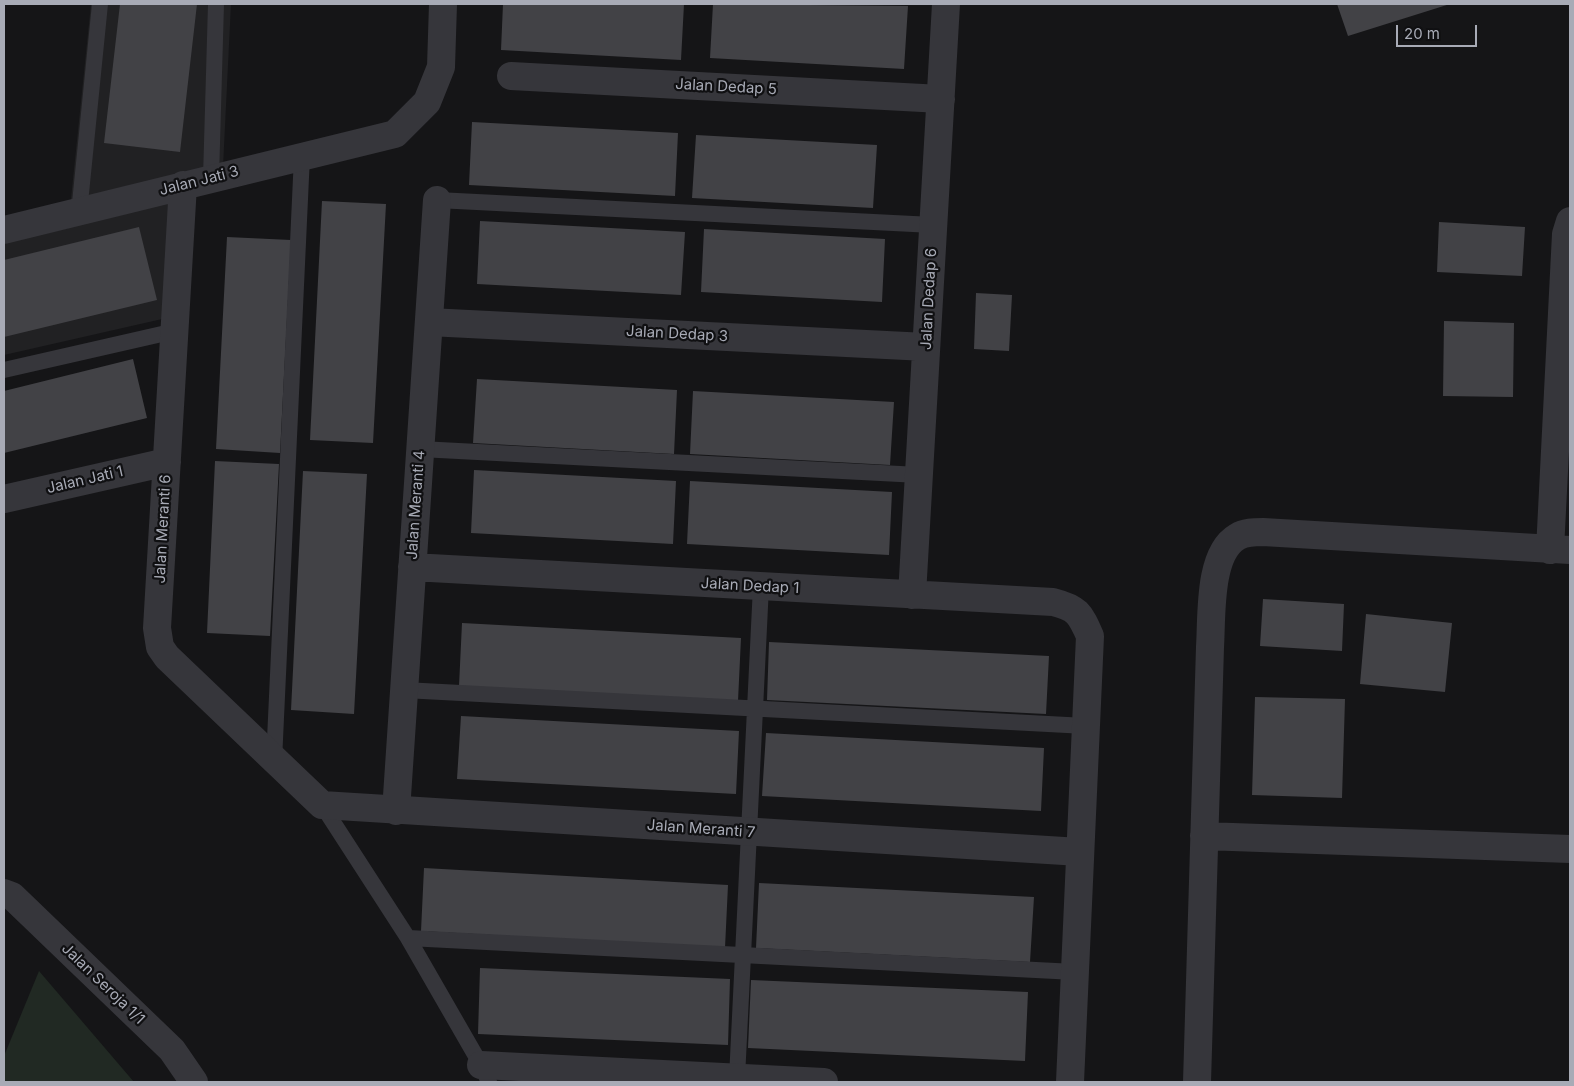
<!DOCTYPE html>
<style>
body{margin:0}
#map{position:relative;width:1574px;height:1086px;overflow:hidden;background:#151517;font-family:Inter,sans-serif}
canvas{display:block}
.frame{position:absolute;inset:0;border:5px solid #a8abb6;pointer-events:none}
.scale{position:absolute;left:1396px;top:25px;width:81px;height:22px;box-sizing:border-box;border:2px solid #a8abb6;border-top:0;padding-left:6px;font-size:15px;line-height:18px;white-space:nowrap;color:#a8abb6;-webkit-text-stroke:4px #101012;paint-order:stroke}
</style>
<div id="map">
<canvas width="1574" height="1086"></canvas>
<div class="frame"></div>
<div class="scale">20 m</div>
</div>
<script>
const ctx = document.querySelector('canvas').getContext('2d');
ctx.lineJoin = 'round';
function paint(path, color) { ctx.fillStyle = color; ctx.fill(path, 'evenodd'); }
function stroke(path, color, width, dash) { ctx.strokeStyle = color; ctx.lineWidth = width; ctx.lineCap = dash ? 'butt' : 'round'; ctx.setLineDash(dash || []); ctx.stroke(path); }
function label(font, color, halo, rows, align = 'center') {
  ctx.font = font + ' Inter,sans-serif'; ctx.lineWidth = 4.5; ctx.setLineDash([]); ctx.textBaseline = 'middle'; ctx.strokeStyle = halo; ctx.fillStyle = color; for (const [text, x, y, turn = 0] of rows) {
    ctx.save(); ctx.translate(x, y); ctx.rotate((+turn || 0) * Math.PI / 180); ctx.textAlign = isNaN(turn) ? turn : align; if (halo) ctx.strokeText(text, 0, 0); ctx.fillText(text, 0, 0); ctx.restore();
  }
}
paint(new Path2D(`
 M91 4H231L223 167 177 174 171 317 4 355V243L68 228Z`), '#212123');
paint(new Path2D(`
 M39 971 134 1082H4V1056Z`), '#212923');
paint(new Path2D(`
 M120 4H197L180 152 104 143Z
 M503 4H684L681 60 501 50Z
 M713 4 908 6 904 69 710 58Z
 M1337 4H1450L1348 36Z
 M472 122 678 133 675 196 469 185Z
 M696 135 877 145 873 208 692 198Z
 M322 201 386 204 373 443 310 440Z
 M480 221 685 232 681 295 477 284Z
 M1439 222 1525 227 1522 276 1437 272Z
 M139 227 157 300 4 337V260Z
 M704 229 885 239 882 302 701 292Z
 M227 237 291 240 280 453 216 449Z
 M976 293 1012 295 1009 351 974 349Z
 M1444 321 1514 323 1513 397 1443 396Z
 M133 359 147 418 4 453V391Z
 M477 379 677 390 674 454 473 443Z
 M693 391 894 402 890 465 690 454Z
 M215 461 279 464 270 636 207 633Z
 M474 470 676 481 673 544 471 533Z
 M303 471 367 474 354 714 291 710Z
 M690 481 892 492 889 555 687 544Z
 M1263 599 1344 604 1342 651 1260 646Z
 M1366 614 1452 623 1445 692 1360 684Z
 M462 623 741 638 738 701 459 686Z
 M769 642 1049 656 1046 714 767 700Z
 M1255 697 1345 699 1342 798 1252 795Z
 M461 716 739 731 736 794 457 779Z
 M766 733 1044 748 1041 811 762 796Z
 M424 868 728 885 725 948 421 931Z
 M759 883 1034 897 1030 962 756 948Z
 M480 968 730 979 728 1045 478 1034Z
 M751 980 1028 992 1025 1061 748 1048Z`), '#424246');
stroke(new Path2D(`
 M211 178 216 4
 M437 200 933 225
 M79 213 100 4
 M4 370 175 331
 M420 449 919 475
 M404 690 1086 726
 M274 761 302 156
 M322 805 408 938 481 1065 489 1082
 M408 938 1075 972
 M737 1078 761 586`), '#36363b', 16);
stroke(new Path2D(`
 M511 76 941 99
 M183 185 157 628 160 647 167 657 322 805 1080 852
 M4 230 395 134 427 102 441 67 443 4
 M429 322 926 347
 M4 499 167 462
 M1550 550 1566 234 1570 221
 M412 567 1053 602C1077 608 1080 613 1090 636L1070 1082
 M912 595 946 4
 M396 811 437 200
 M1204 836 1570 849
 M4 893 12 896 172 1050 194 1082
 M481 1065 824 1082
 M1197 1082 1210 647C1212 617 1208 554 1237 537 1245 532 1254 532 1263 532L1570 550`), '#36363b', 28);
label('15px', '#a8abb6', '#101012', [
 ["Jalan Dedap 5",726,87,3],
 ["Jalan Jati 3",199,181,-14],
 ["Jalan Dedap 6",929,299,-87],
 ["Jalan Dedap 3",677,334,3],
 ["Jalan Jati 1",85,480,-13],
 ["Jalan Meranti 4",416,505,-86],
 ["Jalan Meranti 6",163,529,-87],
 ["Jalan Dedap 1",750,586,3],
 ["Jalan Meranti 7",701,829,4],
 ["Jalan Seroja 1/1",103,984,44]
]);
</script>
